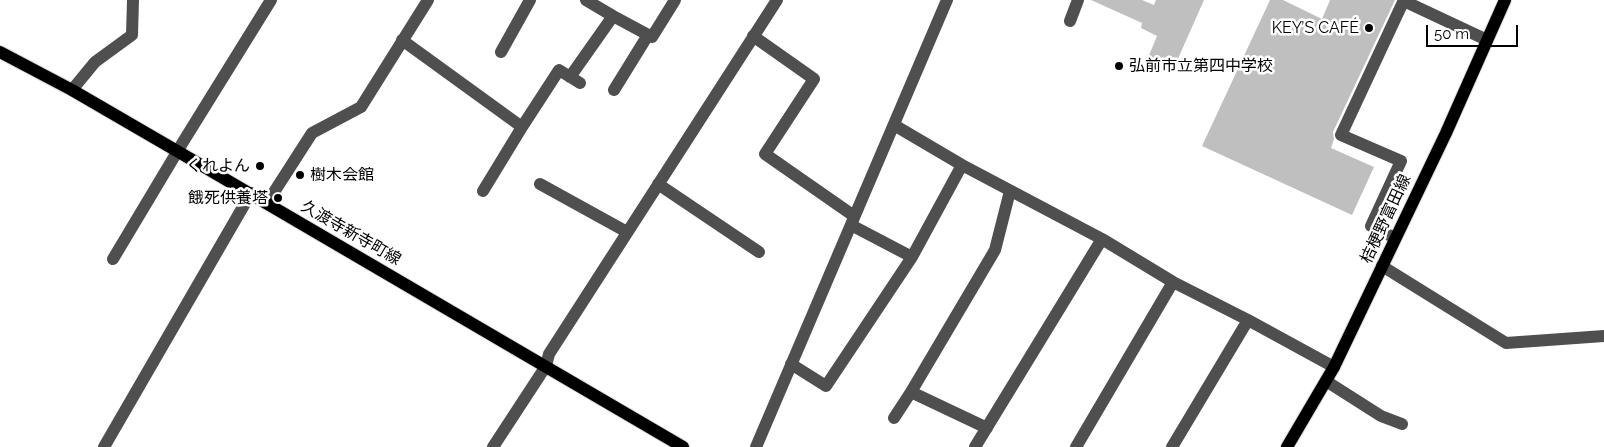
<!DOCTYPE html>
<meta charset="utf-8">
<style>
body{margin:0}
#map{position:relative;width:1604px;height:447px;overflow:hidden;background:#fff;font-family:Raleway,sans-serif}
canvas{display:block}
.scale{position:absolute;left:1426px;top:25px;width:92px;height:22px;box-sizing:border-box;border:2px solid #000;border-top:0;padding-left:6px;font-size:15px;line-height:18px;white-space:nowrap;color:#000;-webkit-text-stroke:4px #fff;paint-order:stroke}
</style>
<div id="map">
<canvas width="1604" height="447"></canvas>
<div class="scale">50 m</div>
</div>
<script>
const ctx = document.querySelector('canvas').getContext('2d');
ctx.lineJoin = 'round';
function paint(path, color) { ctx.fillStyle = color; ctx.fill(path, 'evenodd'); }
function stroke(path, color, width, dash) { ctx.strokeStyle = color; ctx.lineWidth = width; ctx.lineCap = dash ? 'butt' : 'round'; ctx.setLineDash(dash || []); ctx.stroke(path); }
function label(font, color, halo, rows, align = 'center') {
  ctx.font = font + ' Raleway,"Noto Sans JP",sans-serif'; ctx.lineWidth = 5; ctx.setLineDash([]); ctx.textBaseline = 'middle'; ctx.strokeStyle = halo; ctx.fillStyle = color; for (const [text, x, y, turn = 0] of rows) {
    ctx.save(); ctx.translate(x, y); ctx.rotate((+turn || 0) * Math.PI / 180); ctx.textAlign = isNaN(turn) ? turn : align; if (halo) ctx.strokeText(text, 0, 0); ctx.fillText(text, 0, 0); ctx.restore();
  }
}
paint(new Path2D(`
 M1091 0H1142L1154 5 1156 0H1204L1173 70 1148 58 1157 36 1141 28 1142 23Z
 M1270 0H1283L1322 19 1330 0H1395L1333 132 1334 139 1331 148 1374 167 1352 215 1202 146Z`), '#bfbfbf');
const major = new Path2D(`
 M0 52 72 90 177 151 683 447
 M1287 447 1334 367 1446 133 1505 0`);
stroke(major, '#dbdbdb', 14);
stroke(new Path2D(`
 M586 0 613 16 652 37 675 0
 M1404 1 1487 40
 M1070 21 1078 0
 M753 36 814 79 765 154 854 216
 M402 40 522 127 559 70 580 83
 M501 52 530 0
 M570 77 613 16
 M72 90 95 62 132 35 133 0
 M614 90 648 35
 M894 125 962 165 1102 239 1173 282 1248 320 1334 367
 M540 184 627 232
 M658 184 759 252
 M483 191 522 127
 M267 203 312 133 361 107 428 0
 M851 225 912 257 962 165
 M1395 238 1371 226 1401 161 1341 135 1404 0
 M113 259 183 142 271 0
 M1382 266 1506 343 1604 336
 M791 364 826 386 912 257
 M1326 381 1381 416 1402 424
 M911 392 987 428
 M894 418 911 392 995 250 1010 191
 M104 447 251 193
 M493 447 546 366 549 354 777 0
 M756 447 947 0
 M975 447 1102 239
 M1076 447 1173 282
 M1172 447 1248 320`), '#4f4f4f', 12);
stroke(major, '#000', 12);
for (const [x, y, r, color] of [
 [1369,28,5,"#000"],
 [1119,66,5,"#000"],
 [260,166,5,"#000"],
 [300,175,5,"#000"],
 [278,198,5,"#000"]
]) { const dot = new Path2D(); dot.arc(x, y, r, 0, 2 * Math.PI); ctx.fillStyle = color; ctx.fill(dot); stroke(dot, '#fff', 2); }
label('16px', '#000', '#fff', [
 ["KEY’S CAFÉ",1359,28],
 ["弘前市立第四中学校",1129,66,"left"],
 ["くれよん",250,166],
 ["樹木会館",310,175,"left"],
 ["餓死供養塔",268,198]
], 'right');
label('16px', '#000', '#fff', [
 ["桔梗野富田線",1386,219,-65],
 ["久渡寺新寺町線",351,233,30]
]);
</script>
